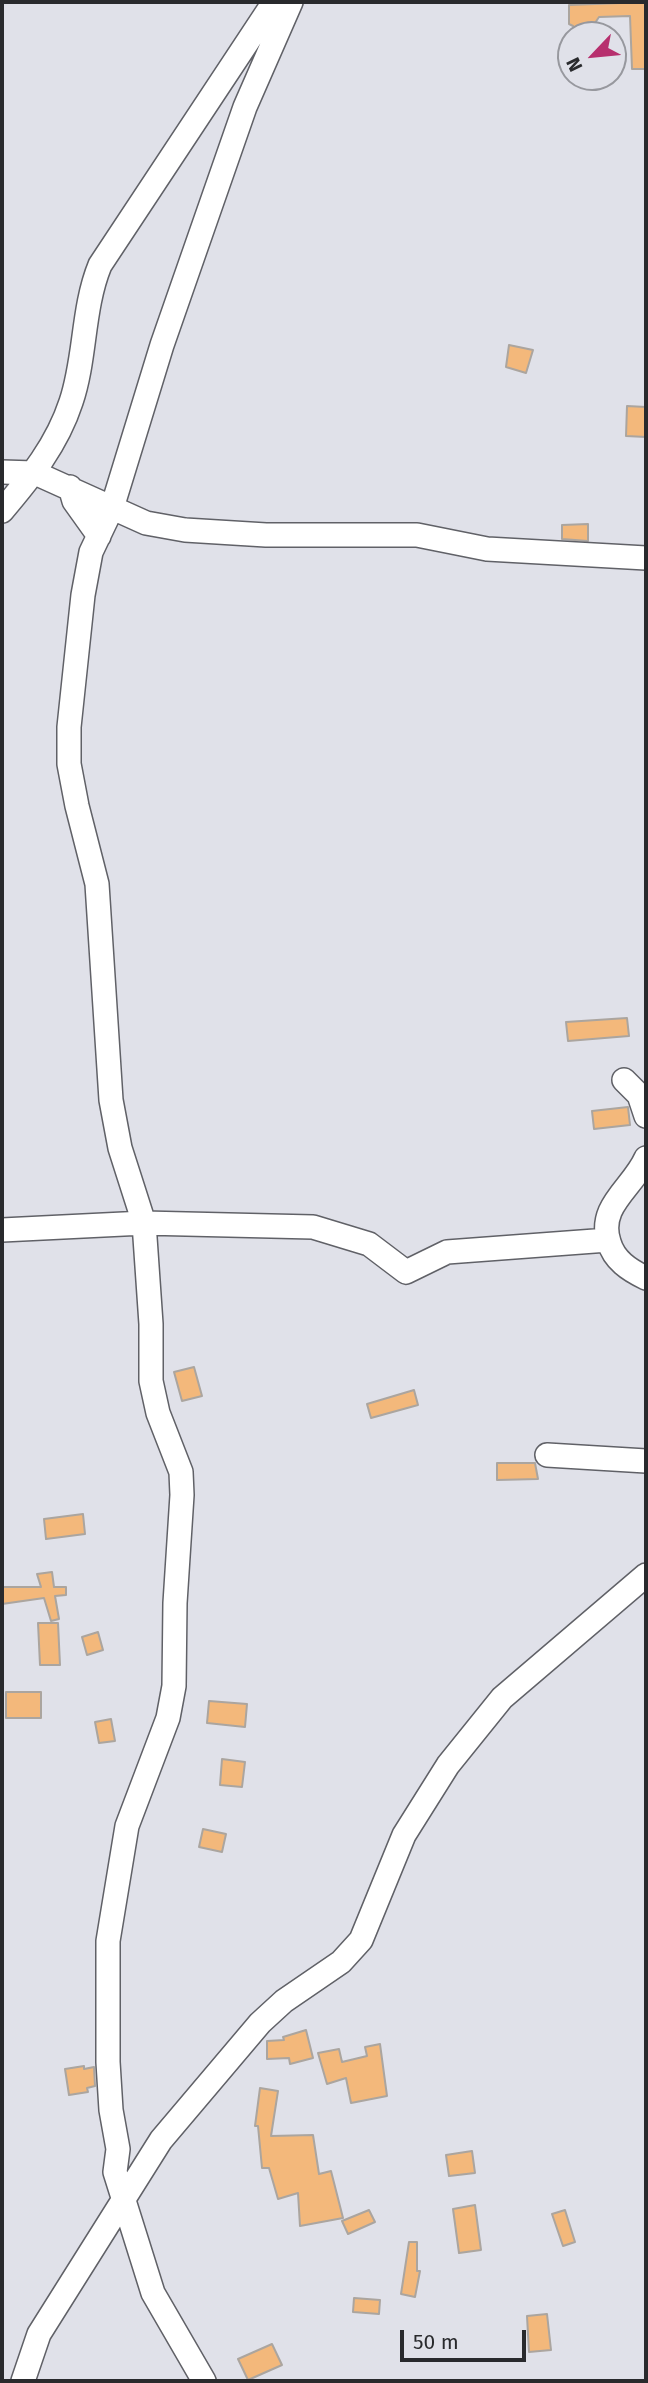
<!DOCTYPE html>
<style>
body{margin:0}
#map{position:relative;width:648px;height:2383px;overflow:hidden;background:#e0e1e9;font-family:"Fira Sans",sans-serif}
canvas{display:block}
.frame{position:absolute;inset:0;border:4px solid #292a2d;pointer-events:none}
.north{position:absolute;left:557px;top:21px;width:70px;height:70px;box-sizing:border-box;background:#e0e1e9;border:2px solid #97989e;border-radius:50%;rotate:244deg;font-size:19px;font-weight:700;line-height:28px;text-align:center;color:#292a2d}
.north::after{content:'';display:block;margin:auto;width:24px;height:32px;background:#b72f6e;clip-path:polygon(50% 0,100% 100%,50% 72%,0 100%)}
.scale{position:absolute;left:400px;top:2330px;width:126px;height:32px;box-sizing:border-box;border:4px solid #292a2d;border-top:0;padding-left:9px;font-size:21px;line-height:24px;white-space:nowrap;color:#292a2d;-webkit-text-stroke:5px #e0e1e9;paint-order:stroke}
</style>
<div id="map">
<canvas width="648" height="2383"></canvas>
<div class="frame"></div>
<div class="north">N</div>
<div class="scale">50 m</div>
</div>
<script>
const ctx = document.querySelector('canvas').getContext('2d');
ctx.lineJoin = 'round';
function paint(path, color) { ctx.fillStyle = color; ctx.fill(path, 'evenodd'); }
function stroke(path, color, width, dash) { ctx.strokeStyle = color; ctx.lineWidth = width; ctx.lineCap = dash ? 'butt' : 'round'; ctx.setLineDash(dash || []); ctx.stroke(path); }
const building = new Path2D(`
 M646 2V69H632L630 16 599 17 591 29 592 35H574L573 26 569 24V5Z
 M509 345 533 350 526 373 506 367Z
 M627 406 646 407V437L626 436Z
 M588 524V541L562 539V525Z
 M627 1018 629 1036 568 1041 566 1022Z
 M628 1107 630 1125 594 1129 592 1111Z
 M194 1367 202 1396 182 1401 174 1372Z
 M414 1390 418 1405 371 1418 367 1404Z
 M497 1463H535L538 1479 497 1480Z
 M83 1514 85 1534 46 1539 44 1519Z
 M52 1572 54 1587H66V1595L55 1596 59 1619 51 1621 44 1598 2 1604V1587H41L37 1574Z
 M38 1623H58L60 1665H40Z
 M98 1632 103 1650 87 1655 82 1637Z
 M6 1692H41V1718H6Z
 M209 1701 247 1704 245 1727 207 1723Z
 M111 1719 115 1741 99 1743 95 1722Z
 M222 1759 245 1762 242 1787 220 1785Z
 M203 1829 226 1834 222 1852 199 1847Z
 M306 2030 313 2058 290 2064 289 2058 267 2059V2041L284 2040 283 2037Z
 M380 2044 387 2096 351 2103 346 2078 327 2084 318 2053 339 2049 342 2062 367 2056 365 2047Z
 M84 2066V2069L94 2067 95 2086 87 2088 88 2092 69 2095 65 2069Z
 M260 2088 278 2091 271 2136 313 2135 319 2174 331 2171 343 2218 300 2226 298 2193 278 2199 269 2168H262L258 2126H255Z
 M472 2151 475 2173 449 2176 446 2155Z
 M475 2205 481 2250 459 2253 453 2209Z
 M369 2210 375 2222 348 2234 342 2221Z
 M565 2210 575 2242 563 2246 552 2214Z
 M409 2242H417V2271H420L415 2297 401 2294Z
 M354 2298 380 2300 379 2314 353 2312Z
 M547 2314 551 2350 529 2352 527 2316Z
 M272 2344 282 2365 248 2380 238 2359Z`);
paint(building, '#f3b87b');
stroke(building, '#aba59f', 2);
const minor = new Path2D(`
 M2 472 35 473 146 523 185 530 266 535H417L487 549 646 558
 M70 487 74 501 99 536
 M2 511C30 478 57 445 71 402 86 358 82 309 100 265L274 2
 M624 1080 639 1095 646 1116
 M646 1158C633 1188 597 1206 609 1242 614 1260 629 1270 646 1278
 M2 1230 144 1223 313 1227 369 1244 406 1272 447 1252 608 1240
 M547 1455 646 1461
 M23 2381 39 2334 161 2140 260 2023 284 2001 341 1962 361 1940 404 1835 448 1765 502 1698 646 1575
 M204 2381 153 2293 115 2172 118 2149 111 2110 108 2062V1941L127 1826 168 1718 174 1686 175 1603 182 1495 181 1472 158 1413 151 1381V1324L144 1223 120 1148 111 1100 97 884 77 806 69 764V727L83 595 91 552 112 508 162 345 245 107 291 2`);
stroke(minor, '#606167', 26);
stroke(minor, '#fff', 23);
</script>
